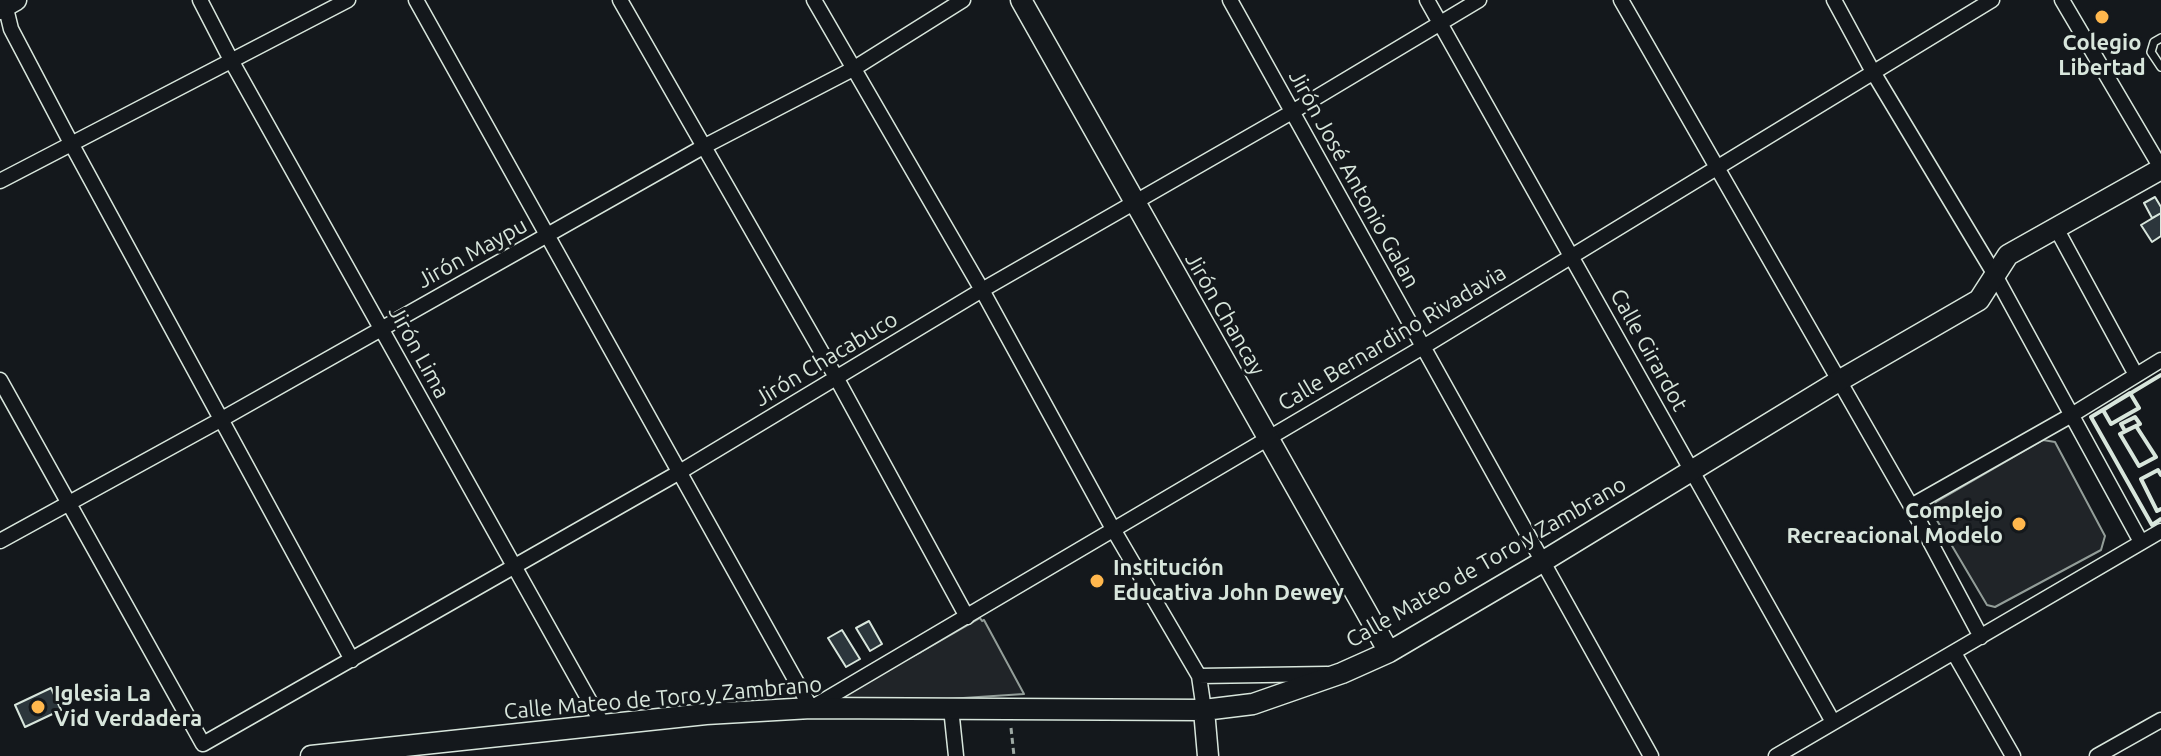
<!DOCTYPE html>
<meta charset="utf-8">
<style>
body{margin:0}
canvas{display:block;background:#14181c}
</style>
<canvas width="2161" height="756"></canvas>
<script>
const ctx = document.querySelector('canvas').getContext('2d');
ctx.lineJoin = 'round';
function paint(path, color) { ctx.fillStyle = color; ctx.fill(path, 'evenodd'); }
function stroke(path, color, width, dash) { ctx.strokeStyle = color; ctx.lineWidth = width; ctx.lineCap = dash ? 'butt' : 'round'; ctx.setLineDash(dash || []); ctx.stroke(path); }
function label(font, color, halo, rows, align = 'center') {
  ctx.font = font + ' Ubuntu,sans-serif'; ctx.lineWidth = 6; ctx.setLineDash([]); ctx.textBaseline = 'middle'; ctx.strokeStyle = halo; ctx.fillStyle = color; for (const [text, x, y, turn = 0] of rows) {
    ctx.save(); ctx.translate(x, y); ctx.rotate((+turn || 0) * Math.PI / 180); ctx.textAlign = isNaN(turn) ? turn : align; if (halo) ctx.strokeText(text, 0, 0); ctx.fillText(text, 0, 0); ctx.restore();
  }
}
const green = new Path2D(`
 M2043 440 2055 442 2105 536 2101 550 1995 607 1987 605 1932 512 1936 502Z
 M980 618 982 621 984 620 1024 694 811 708 921 652Z`);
paint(green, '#202428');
stroke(green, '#939e99', 2);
const building = new Path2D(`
 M2155 197 2161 207V213L2152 218 2144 203Z
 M2161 213V236L2152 242 2141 225Z
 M869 621 882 644 870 651 856 628Z
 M842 630 860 659 846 667 828 638Z
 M51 688 61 710 25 727 15 705Z`);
paint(building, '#2c363c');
stroke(building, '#d8e6dc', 2);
const lane = new Path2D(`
 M2161 38 2154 42 2151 52 2161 67`);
const street = new Path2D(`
 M4 0 11 29 72 145 352 660
 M200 0 232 62 603 725
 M416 0 811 708 1423 347 1992 0
 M620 0 837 379 967 617
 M814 0 982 290 1113 529 1199 676 1204 710
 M1230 0 1651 756
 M1427 0 1833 722
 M1621 0 1911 506 1981 637
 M1834 0 1873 72 1995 275 2141 542
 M2062 0 2161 168
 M0 181 348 0
 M2056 228 2136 375
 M0 380 203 744
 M1911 506 2070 416 2161 360
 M0 541 222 419 703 147 853 69 963 0
 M1954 653 2013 756
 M1199 676 1327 674
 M951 708 956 756
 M203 744 678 473 982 290 1292 112 1479 0
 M1776 756 2161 531
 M2097 756 2161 720`);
const secondary = new Path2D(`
 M1021 0 1389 652
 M0 9 16 0
 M1204 710 1208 756
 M311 756 706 714 811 708 1204 710 1253 704 1342 673 1389 652 1542 562 1837 382 1979 300 2008 255 2161 169`);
stroke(lane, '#d8e6dc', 10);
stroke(street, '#d8e6dc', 17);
stroke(secondary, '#d8e6dc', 23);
stroke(new Path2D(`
 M1011 728 1014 756`), '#9da8a2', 3, [6, 4]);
stroke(lane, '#14181c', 7);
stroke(street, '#14181c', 14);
stroke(secondary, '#14181c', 20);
stroke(new Path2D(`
 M2161 375 2091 417 2152 525 2161 519
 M2130 393 2139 408 2111 424 2103 410Z
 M2135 417 2140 424 2125 431 2121 424Z
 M2136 426 2156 457 2139 466 2120 434Z
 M2161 475 2158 470 2141 479 2157 511 2161 509`), '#d8e6dc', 4);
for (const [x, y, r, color] of [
 [2102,17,8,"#ffb74d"],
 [2019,524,8,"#ffb74d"],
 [1097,581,8,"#ffb74d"],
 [38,707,8,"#ffb74d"]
]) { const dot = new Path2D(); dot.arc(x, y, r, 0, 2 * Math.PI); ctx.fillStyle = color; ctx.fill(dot); stroke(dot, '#14181c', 3); }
label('bold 22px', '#d8e6dc', '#14181c', [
 ["Colegio",2102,43,"center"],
 ["Libertad",2102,68,"center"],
 ["Complejo",2003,511,"right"],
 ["Recreacional Modelo",2003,536,"right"],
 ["Institución",1113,568],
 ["Educativa John Dewey",1113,593],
 ["Iglesia La",54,694],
 ["Vid Verdadera",54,719]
], 'left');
label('22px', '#d8e6dc', '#14181c', [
 ["Jirón José Antonio Galan",1354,179,61],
 ["Jirón Maypu",472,253,-29],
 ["Jirón Chancay",1225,314,60],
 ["Calle Bernardino Rivadavia",1392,338,-31],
 ["Calle Girardot",1649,350,61],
 ["Jirón Lima",419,352,61],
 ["Jirón Chacabuco",826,359,-31],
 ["Calle Mateo de Toro y Zambrano",1486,562,-30],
 ["Calle Mateo de Toro y Zambrano",663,698,-5]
]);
</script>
